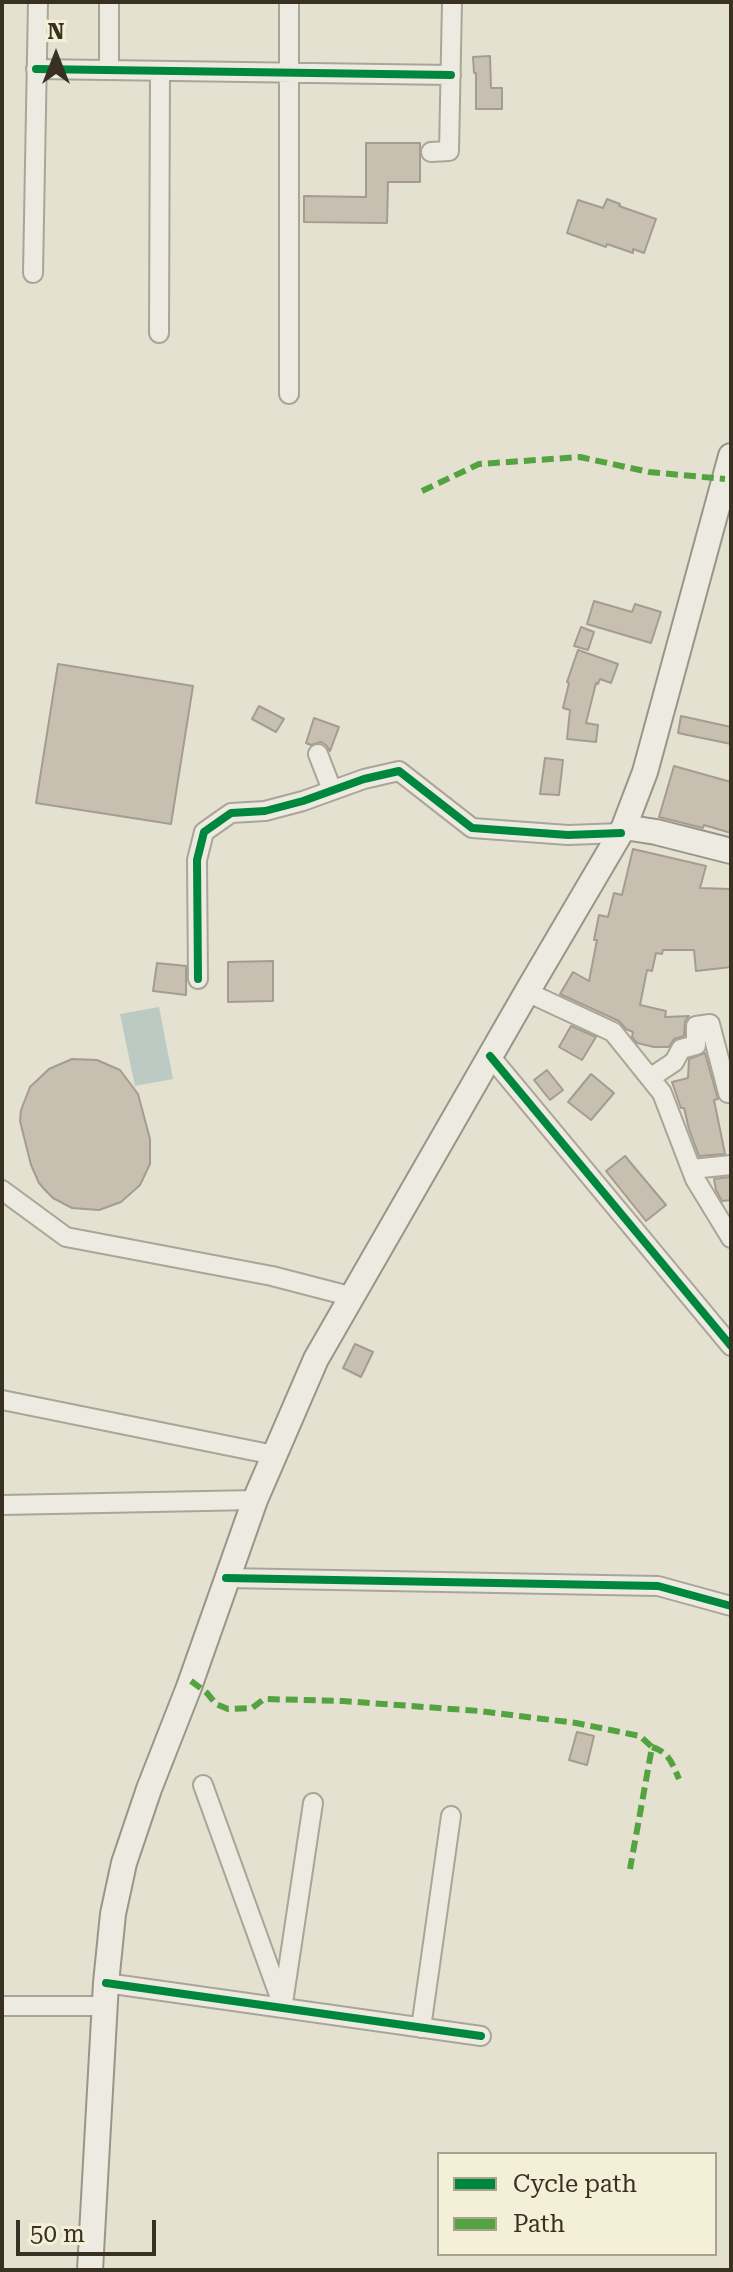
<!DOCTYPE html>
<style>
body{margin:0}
#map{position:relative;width:733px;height:2272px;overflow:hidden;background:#e4e1d0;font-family:"Roboto Serif",serif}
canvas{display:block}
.frame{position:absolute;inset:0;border:4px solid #383021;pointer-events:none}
.legend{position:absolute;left:437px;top:2152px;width:280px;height:104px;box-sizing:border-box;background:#f4f0d7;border:2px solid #a9a38e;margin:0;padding:10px 14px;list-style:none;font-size:24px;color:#383021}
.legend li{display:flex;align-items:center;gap:16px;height:40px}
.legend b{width:40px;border:2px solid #a9a38e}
.north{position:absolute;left:16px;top:16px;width:80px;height:80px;-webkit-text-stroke:6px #f4f0d7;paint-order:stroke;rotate:0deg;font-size:22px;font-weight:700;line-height:32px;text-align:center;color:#383021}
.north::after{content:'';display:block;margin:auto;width:28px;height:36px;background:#383021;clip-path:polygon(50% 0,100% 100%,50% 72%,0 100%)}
.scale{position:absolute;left:16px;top:2220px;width:140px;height:36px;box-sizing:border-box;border:4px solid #383021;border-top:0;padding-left:10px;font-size:24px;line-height:28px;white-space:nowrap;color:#383021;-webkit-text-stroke:6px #f4f0d7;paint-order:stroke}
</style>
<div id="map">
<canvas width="733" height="2272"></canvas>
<div class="frame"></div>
<ul class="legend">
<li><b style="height:10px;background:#00873e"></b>Cycle path</li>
<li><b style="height:10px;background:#53a441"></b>Path</li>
</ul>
<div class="north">N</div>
<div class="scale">50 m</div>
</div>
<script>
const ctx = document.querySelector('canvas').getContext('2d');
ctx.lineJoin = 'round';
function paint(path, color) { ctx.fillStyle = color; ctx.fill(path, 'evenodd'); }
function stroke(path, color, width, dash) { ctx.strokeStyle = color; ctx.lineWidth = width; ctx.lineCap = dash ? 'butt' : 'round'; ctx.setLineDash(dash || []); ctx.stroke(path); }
paint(new Path2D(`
 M159 1007 173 1079 135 1086 120 1014Z`), '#bbcac3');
const building = new Path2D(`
 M490 56 491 88H502V109H476V73H474L473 57Z
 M366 143H420V182H388L387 223 304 222V196L366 197Z
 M607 199 620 204 619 206 656 219 644 253 633 249V253L607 244 606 247 567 233 578 200 603 208Z
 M594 601 632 612 635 604 661 612 651 643 587 624Z
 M581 627 594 632 588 650 574 646Z
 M578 650 618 664 611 683 600 679 598 684 596 683 586 723 598 725 596 742 567 739 570 710 563 708 569 683 567 682Z
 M58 664 193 686 171 824 36 803Z
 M259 706 284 719 276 732 252 719Z
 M681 716 731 727V744L678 733Z
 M314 718 339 727 330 751 326 745 321 742 311 745 306 743Z
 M545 758 563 760 559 795 540 794Z
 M674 766 731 782V833L704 825 703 828 659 817Z
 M633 849 706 866 700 888 731 889V967L696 971 694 950H663L662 954 656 953 652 971 647 970 640 1005 666 1011 665 1017 689 1016 685 1021 684 1036 674 1039 669 1047H654L637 1043 632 1037 633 1032 626 1029 619 1021 560 994 573 972 589 981 597 940H594L599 915 608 917 614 893 622 895Z
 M273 961V1001L228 1002V962Z
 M157 963 186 966V995L153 991Z
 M571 1026 596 1037 582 1060 559 1047Z
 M705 1053 718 1099 714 1100 725 1154 699 1156 689 1129 684 1108H681L672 1082 688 1078 689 1059Z
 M72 1059 97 1060 120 1070 138 1094 150 1139V1164L140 1185 121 1202 99 1210 72 1208 53 1198 45 1190 39 1183 31 1165 20 1121 21 1110 30 1087 49 1069Z
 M547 1070 563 1090 550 1100 534 1080Z
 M591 1074 614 1093 591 1120 568 1102Z
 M625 1156 666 1205 646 1221 606 1171Z
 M730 1177 731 1200 722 1201 716 1190 714 1179Z
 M355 1344 373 1352 361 1377 343 1368Z
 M577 1732 594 1736 587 1765 569 1760Z`);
paint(building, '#c7c0b1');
stroke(building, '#a49d8f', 2);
const street = new Path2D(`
 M36 69 451 75
 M109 70V2
 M431 152 449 151 452 2
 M33 273 38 2
 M159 333 160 71
 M289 394V2
 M318 754 332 790
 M198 979 197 860 204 832 231 813 265 811 303 801 364 779 399 771 472 828 568 835 621 833
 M527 992 613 1032 662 1093 695 1179 731 1238
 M490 1056 731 1346
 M650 1078 674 1062 681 1049 696 1045V1026L710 1024 728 1093H731
 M692 1169 731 1165
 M2 1190 66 1237 272 1276 353 1297
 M2 1400 274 1455
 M2 1505 255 1500
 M226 1578 658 1586 731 1606
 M203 1785 283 2006
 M106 1983 481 2036
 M283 2003 313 1803
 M2 2006H105
 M421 2028 451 1816`);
const secondary = new Path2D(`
 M624 827 656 832 731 851
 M90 2270 106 1983 113 1914 124 1863 149 1789 189 1687 255 1500 316 1359 527 992 624 827 645 772 731 456`);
stroke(street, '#a9a698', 22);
stroke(secondary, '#999588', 28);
stroke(street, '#eceae1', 18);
stroke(secondary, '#eceae1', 24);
stroke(new Path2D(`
 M422 491 479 464 580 457 649 472 725 479
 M191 1681 207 1693 216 1704 228 1709 252 1708 264 1699 343 1701 479 1711 576 1723 640 1736 652 1747 630 1869
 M652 1747C669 1752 672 1763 679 1779`), '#53a441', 6, [12, 6]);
stroke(new Path2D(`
 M36 69 451 75
 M198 979 197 860 204 832 231 813 265 811 303 801 364 779 399 771 472 828 568 835 621 833
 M490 1056 731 1346
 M226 1578 658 1586 731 1606
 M106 1983 481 2036`), '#00873e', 8);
</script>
